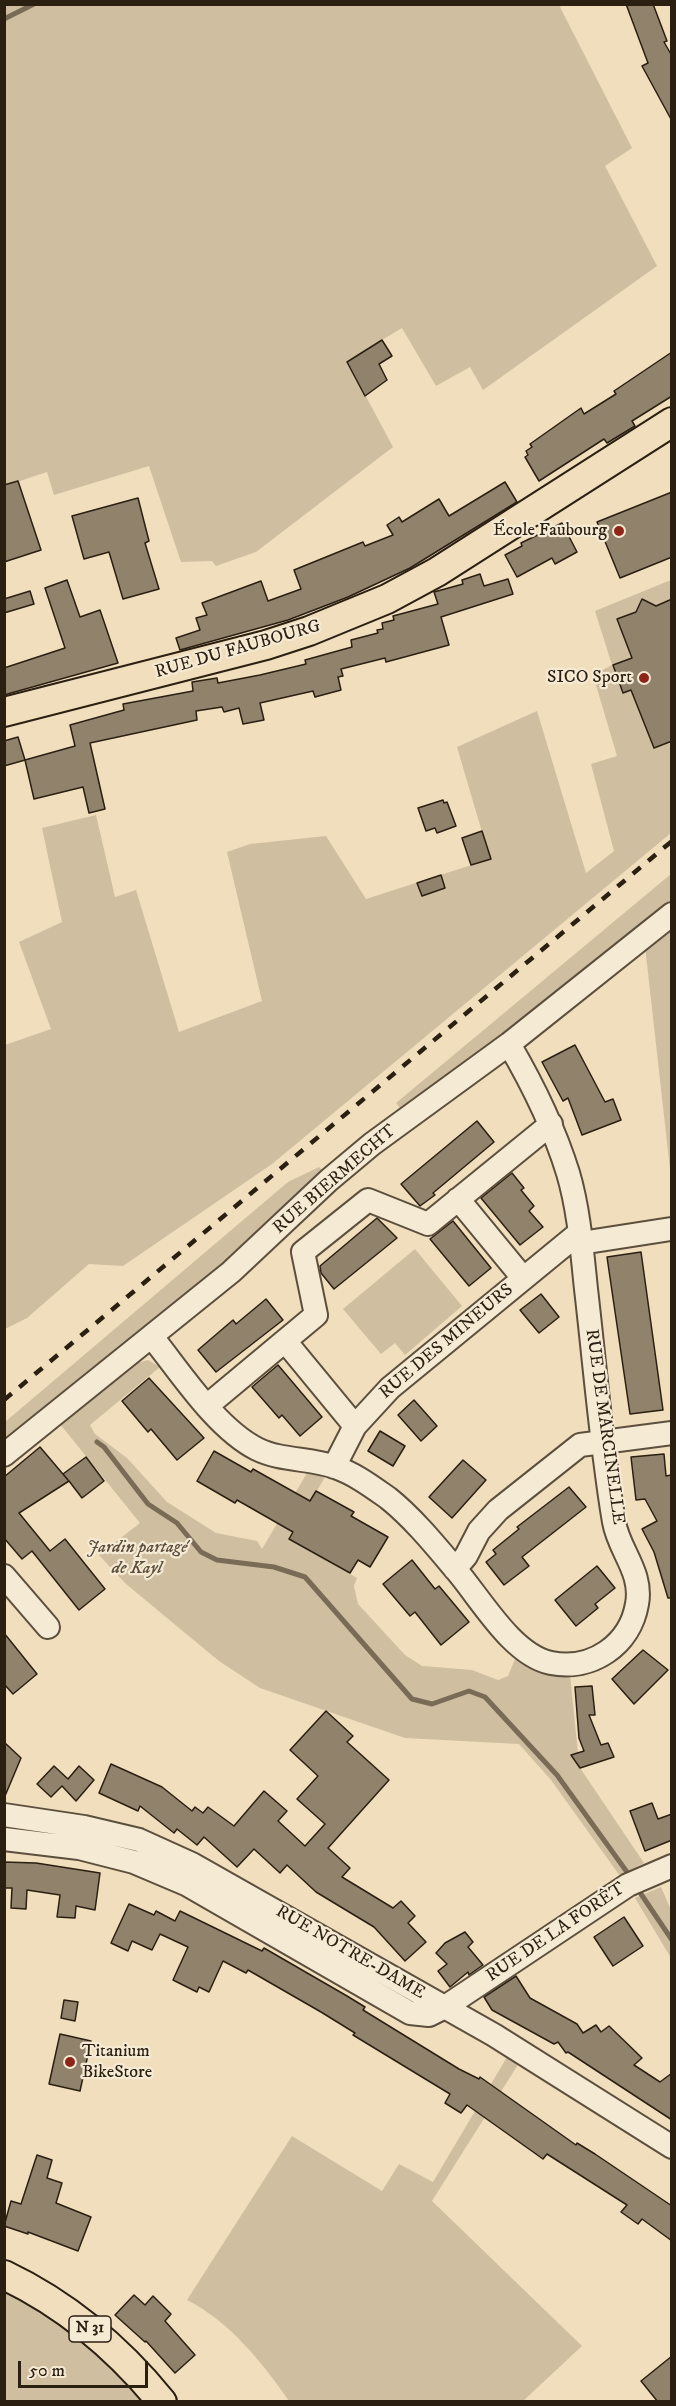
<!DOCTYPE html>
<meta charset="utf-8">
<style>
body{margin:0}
#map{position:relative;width:676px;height:2406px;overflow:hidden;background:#f0debd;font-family:"IM FELL DW Pica",serif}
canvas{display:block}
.frame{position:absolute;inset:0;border:6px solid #2b1f12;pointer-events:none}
.scale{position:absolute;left:18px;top:2361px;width:130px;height:27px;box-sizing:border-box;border:3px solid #2b1f12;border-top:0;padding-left:8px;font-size:18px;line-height:21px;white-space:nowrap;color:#2b1f12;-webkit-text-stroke:4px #f5ead4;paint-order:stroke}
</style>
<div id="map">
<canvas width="676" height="2406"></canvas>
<div class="frame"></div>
<div class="scale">50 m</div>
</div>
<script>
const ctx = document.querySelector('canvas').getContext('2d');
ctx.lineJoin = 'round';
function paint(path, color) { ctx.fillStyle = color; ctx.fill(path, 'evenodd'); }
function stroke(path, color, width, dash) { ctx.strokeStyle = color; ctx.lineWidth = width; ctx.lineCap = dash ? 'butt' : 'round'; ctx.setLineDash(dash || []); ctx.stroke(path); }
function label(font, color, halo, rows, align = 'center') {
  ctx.font = font + ' "IM FELL DW Pica",serif'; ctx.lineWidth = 4.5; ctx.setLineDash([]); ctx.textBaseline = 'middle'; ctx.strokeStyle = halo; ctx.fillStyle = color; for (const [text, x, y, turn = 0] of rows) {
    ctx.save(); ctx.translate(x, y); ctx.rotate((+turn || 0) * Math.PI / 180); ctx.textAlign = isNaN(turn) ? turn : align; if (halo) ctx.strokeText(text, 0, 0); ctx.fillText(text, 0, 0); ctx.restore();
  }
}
paint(new Path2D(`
 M4 5H563L560 7 632 148 605 166 657 266 483 390 470 367 436 386 402 328 347 361 393 447 256 552 216 566 212 561 181 562 149 466 54 495 47 472 5 486Z
 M671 580V833L272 1164 123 1266 89 1264 27 1318 5 1329V1045L51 1029 19 942 62 922 42 828 96 815 115 897 136 890 179 1032 262 1001 227 852 250 844 326 836 366 899 490 859 457 747 537 711 586 873 614 851 591 764 617 756 593 675 612 665 595 611Z
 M671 874V914L403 1112 396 1103Z
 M671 923V1178L645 946Z
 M319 1167 323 1171 224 1267 5 1445V1422L288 1182Z
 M415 1249 462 1306 405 1355 395 1343 381 1354 343 1309Z
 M148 1360 160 1367 90 1425 95 1434 127 1458 167 1502 216 1533 257 1541 262 1549 307 1473 325 1477 289 1539 357 1578 354 1586 358 1604 405 1655 422 1666 472 1670 498 1680 508 1676 515 1659 547 1673 570 1675 578 1753 572 1756 644 1863 620 1876 551 1780 519 1744 405 1738 260 1688 219 1661 161 1613 125 1583 99 1555 140 1523 60 1424 137 1363Z
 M661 1887 671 1910V1958L635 1898Z
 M507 2057 519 2063 432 2201 582 2346 523 2401H289C262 2362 230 2322 187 2300L292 2136 382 2191 399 2164 433 2182Z
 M4 2290 44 2311 94 2348 144 2401H5Z`), '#cfbea0');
stroke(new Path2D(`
 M4 19 34 4
 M97 1442 104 1447 148 1504 177 1523 201 1552 217 1560 274 1567 305 1577 412 1699 432 1704 469 1691 485 1697 557 1775 627 1872
 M641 1894 672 1940`), '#796b56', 5);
const building = new Path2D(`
 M626 4H653L667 41 664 42 672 56V121L642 66 648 63Z
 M382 340 392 356 379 364 387 380 365 396 347 362Z
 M672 352V396L632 421 635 426 607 443 604 439 539 481 525 457 528 455 526 451 532 447 530 444 581 408 584 414 616 394 614 391Z
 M18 481 41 550 4 562V485Z
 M505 482 517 502 410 568 348 597 288 620 180 650 176 638 200 630 196 618 207 615 202 603 261 581 268 601 301 589 294 570 363 542 365 546 393 535 387 525 399 517 402 522 439 499 449 516Z
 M672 492V557L620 578 597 522Z
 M138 498 149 541 145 543 159 589 123 599 109 552 84 559 72 516Z
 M562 523 577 552 555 564 552 558 517 577 505 555 522 546 521 543Z
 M480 574 484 586 508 579 513 594 441 617 449 645 386 662 385 658 341 669 343 676 338 677 341 690 315 697 313 691 260 703 264 720 243 724 239 708 224 712 222 707 196 711 197 720 90 743 105 809 89 813 83 787 34 799 25 760 75 746 70 725 124 710 123 704 193 691 192 682 217 678 218 683 260 675 306 664 305 660 352 647 351 640 378 633 377 630 383 629 382 623 394 620 393 616 438 604 434 592 463 584 462 580Z
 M67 580 80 617 100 610 118 663 4 695V668L65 648 45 588Z
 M30 591 34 604 4 613V599Z
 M642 599 656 606 672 599V741L654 748 631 690 623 693 613 665 632 658 617 619 636 612Z
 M18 737 25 760 4 766V741Z
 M443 800 444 803 447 802 456 826 437 833 435 828 426 831 418 808Z
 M482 831 491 859 471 865 462 838Z
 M441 875 445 888 422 896 417 883Z
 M575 1045 605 1102 613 1099 621 1120 582 1135 568 1098 563 1101 542 1062Z
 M477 1121 494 1142 433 1193 435 1195 420 1206 401 1184Z
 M512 1173 524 1188 521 1190 534 1206 529 1211 543 1227 520 1245 481 1198Z
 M377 1218 397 1238 334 1289 321 1273 320 1266Z
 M453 1221 491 1268 469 1286 430 1239Z
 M641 1252 663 1410 630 1414 607 1257Z
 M541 1294 559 1317 539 1333 520 1310Z
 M266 1299 283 1320 216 1372 198 1350 233 1320 236 1324Z
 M278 1365 322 1417 300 1436 282 1415 279 1418 252 1387Z
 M149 1378 204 1438 177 1460 151 1429 148 1432 122 1401Z
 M414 1400 437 1426 421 1441 398 1415Z
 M380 1431 405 1446 393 1466 368 1451Z
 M40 1447 68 1480 63 1474 86 1457 104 1481 82 1498 69 1481 19 1513 50 1551 65 1539 105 1589 79 1610 32 1551 22 1559 4 1538V1477Z
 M214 1451 251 1472 253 1469 310 1501 316 1491 354 1512 351 1516 388 1537 370 1567 358 1560 350 1573 289 1539 293 1532 237 1500 235 1503 197 1481Z
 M664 1454 666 1476 671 1475 672 1483V1598H668L654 1552 642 1529 657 1521 645 1499 636 1500 631 1457Z
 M463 1460 486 1480 452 1518 429 1497Z
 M569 1487 586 1507 522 1557 529 1566 504 1585 486 1562 496 1554 493 1550 519 1529 517 1527Z
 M412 1560 435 1589 439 1586 469 1622 441 1645 415 1612 410 1616 383 1584Z
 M597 1566 615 1588 595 1604 598 1608 576 1626 555 1600Z
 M4 1633 37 1674 13 1694 4 1684Z
 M643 1650 668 1670 634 1704 612 1679Z
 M592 1686 595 1715H589L601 1745 608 1743 614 1757 580 1768 571 1755 584 1751 579 1738 575 1687Z
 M326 1711 353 1736 347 1742 389 1780 328 1848 350 1868 342 1877 393 1908 401 1901 415 1916 408 1923 426 1942 405 1961 374 1927 316 1892 287 1865 280 1873 254 1849 237 1867 204 1837 197 1845 177 1829 174 1833 140 1806 138 1811 99 1793 111 1764 162 1787 192 1811 195 1807 203 1813 208 1807 234 1826 264 1791 287 1811 278 1821 305 1846 325 1824 297 1799 318 1776 290 1750Z
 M4 1742 21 1758 5 1796H4Z
 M54 1766 68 1779 79 1766 94 1780 76 1801 62 1786 51 1797 37 1784Z
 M652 1803 658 1819 672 1814V1840L645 1851 630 1811Z
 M4 1862 36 1863 100 1873 95 1910 76 1906 75 1918 57 1917 60 1895 27 1890 26 1909 11 1908 12 1888H4Z
 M129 1904 154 1915 156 1911 175 1921 180 1911 262 1951 264 1948 347 1996 365 2007 363 2010 459 2069 479 2079 480 2077 576 2145 577 2143 595 2154 672 2206V2241L642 2219 638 2224 621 2212 627 2205 547 2154 543 2159 467 2105 461 2113 445 2103 450 2094 353 2035 355 2033 321 2012 248 1970 246 1973 223 1961 209 1992 199 1987 197 1992 173 1980 188 1947 160 1934 152 1950 132 1941 128 1951 111 1943Z
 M624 1917 643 1946 613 1966 594 1937Z
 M465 1932 473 1942 468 1947 483 1965 469 1975 468 1972 450 1987 438 1971 447 1964 436 1953 445 1943Z
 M516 1976 530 1998 577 2024 583 2033 596 2025 601 2032 609 2026 642 2058 634 2065 660 2082 672 2073V2120L568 2052 566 2053 558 2042 554 2044 492 2010 484 1997Z
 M64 2000 78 2002 75 2021 61 2018Z
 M60 2034 91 2041 80 2091 49 2084Z
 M37 2155 52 2160 47 2178 62 2183 56 2203 91 2217 78 2251 28 2232V2234L4 2226 11 2201 21 2204Z
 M134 2295 145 2305 153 2296 171 2314 165 2321 195 2355 175 2373 146 2341 145 2342 115 2315Z
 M672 2356V2402H658L641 2381Z`);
paint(building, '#91826b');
stroke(building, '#2b1f12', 1.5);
const minor = new Path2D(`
 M458 1199 523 1278
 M581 1243 671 1229
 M152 1337C181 1373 216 1428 257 1449 281 1461 310 1458 335 1467 355 1474 371 1486 388 1498 413 1518 435 1545 456 1570 481 1599 512 1655 551 1663 592 1671 630 1645 637 1604 643 1572 619 1551 614 1522 601 1445 595 1366 586 1289 582 1251 579 1210 568 1173 554 1128 533 1085 509 1044
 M285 1341 355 1426
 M208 1405 316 1315 303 1252 368 1200 428 1224 551 1124
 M4 1455 231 1272 329 1180 372 1144 509 1044 672 914
 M334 1467 355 1426 390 1388 579 1233
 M455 1569 466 1556 479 1531 498 1510 580 1445 672 1433
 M4 1576 48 1627
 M4 1815 84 1827 139 1840 192 1864 494 2035 672 2147
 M4 1839 79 1848 134 1862 186 1884 410 2013 429 2015 445 2007 628 1885 672 1866`);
const major = new Path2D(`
 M4 712 266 645 309 631 387 599 437 572 672 422
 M4 2275C67 2305 118 2348 162 2402`);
stroke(minor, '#5c4f3d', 26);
stroke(major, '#2b1f12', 32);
stroke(minor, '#f5ead4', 22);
stroke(major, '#f0debd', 28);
stroke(new Path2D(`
 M4 1400 672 841`), '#2b1f12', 4.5, [10, 10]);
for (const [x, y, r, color] of [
 [619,531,6,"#8f2418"],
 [644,678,6,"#8f2418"],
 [70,2062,6,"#8f2418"]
]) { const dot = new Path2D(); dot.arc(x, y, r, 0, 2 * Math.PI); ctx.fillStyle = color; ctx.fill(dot); stroke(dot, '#f5ead4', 2); }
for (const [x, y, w] of [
 [90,2329,42]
]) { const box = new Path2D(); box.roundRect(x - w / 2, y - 13, w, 26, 4.5); ctx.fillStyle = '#f5ead4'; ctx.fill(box); stroke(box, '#2b1f12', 1.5); }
label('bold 16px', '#2b1f12', null, [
 ["N 31",90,2329]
]);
label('18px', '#2b1f12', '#f5ead4', [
 ["École Faubourg",607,531],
 ["SICO Sport",632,678],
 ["Titanium",82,2052,"left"],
 ["BikeStore",82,2073,"left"]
], 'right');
label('18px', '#2b1f12', '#f5ead4', [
 ["RUE DU FAUBOURG",238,650,-16],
 ["RUE BIERMECHT",335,1180,-41],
 ["RUE DES MINEURS",447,1342,-40],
 ["RUE DE MARCINELLE",604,1427,82],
 ["RUE DE LA FORÊT",556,1933,-34],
 ["RUE NOTRE-DAME",350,1953,30]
]);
label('italic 18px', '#5c4f3d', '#f5ead4', [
 ["Jardin partagé",137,1548],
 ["de Kayl",137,1569]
]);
</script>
